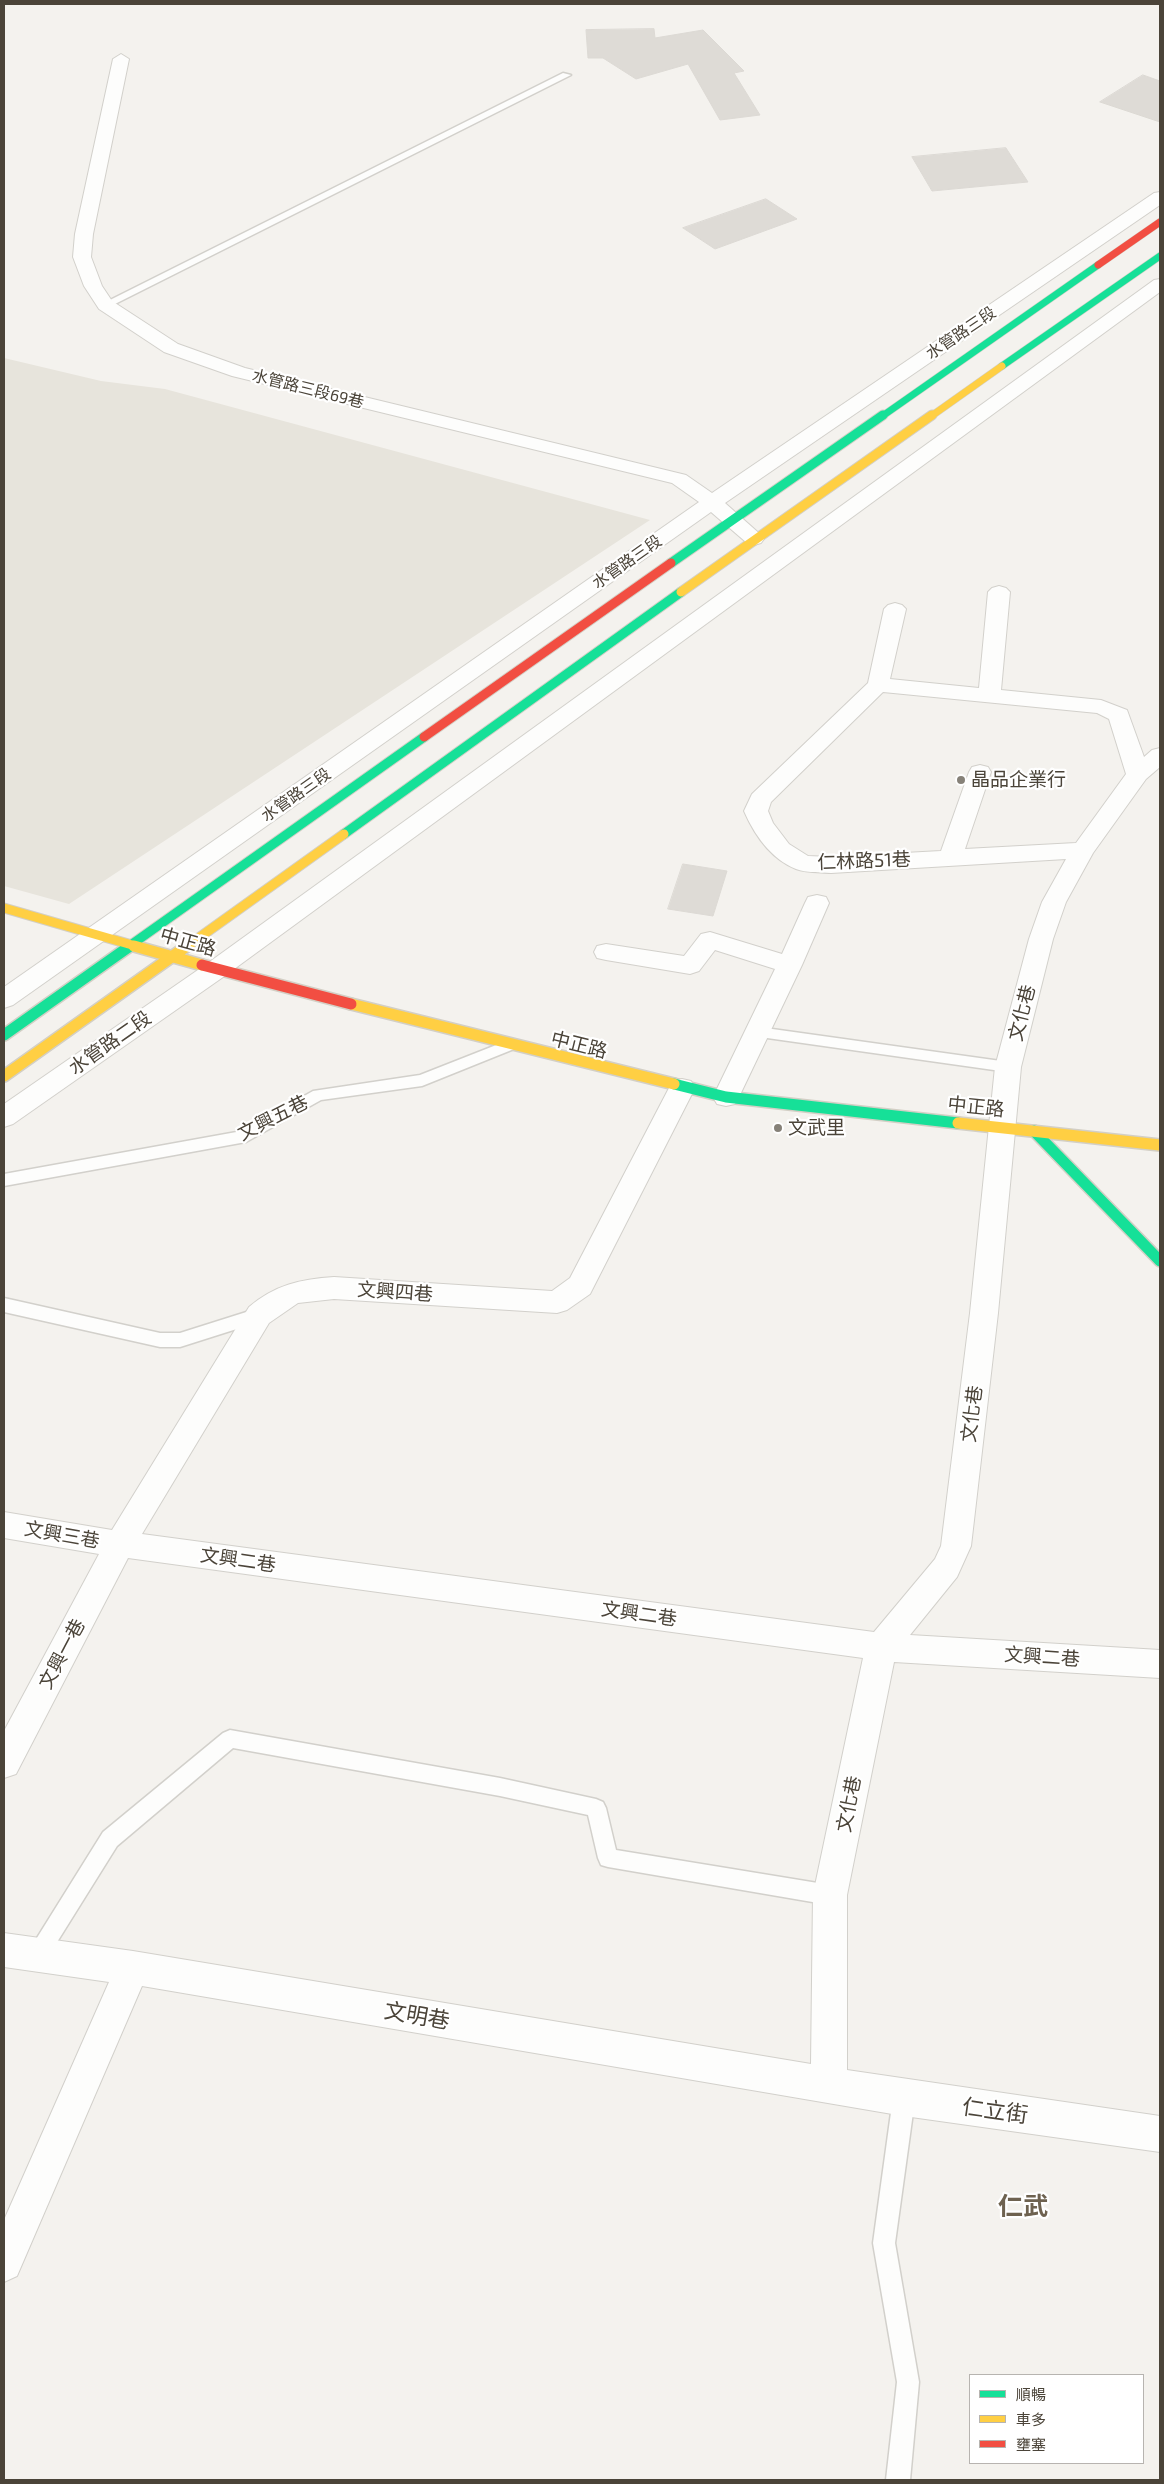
<!DOCTYPE html>
<meta charset="utf-8">
<style>
body{margin:0}
#map{position:relative;width:1164px;height:2484px;overflow:hidden;background:#f4f2ee;font-family:"Exo 2","Noto Sans TC",sans-serif}
canvas{display:block}
.frame{position:absolute;inset:0;border:5px solid #4b4439;pointer-events:none}
.legend{position:absolute;left:969px;top:2374px;width:175px;height:90px;box-sizing:border-box;background:#fff;border:1px solid #b7b4b0;margin:0;padding:6px 9px;list-style:none;font-size:15px;color:#4b4439}
.legend li{display:flex;align-items:center;gap:10px;height:25px}
.legend b{width:25px;border:1px solid #b7b4b0}
</style>
<div id="map">
<canvas width="1164" height="2484"></canvas>
<div class="frame"></div>
<ul class="legend">
<li><b style="height:6px;background:#16e098"></b>順暢</li>
<li><b style="height:6px;background:#ffcf43"></b>車多</li>
<li><b style="height:6px;background:#f24e42"></b>壅塞</li>
</ul>
</div>
<script>
const ctx = document.querySelector('canvas').getContext('2d');
ctx.lineJoin = 'round';
function paint(path, color) { ctx.fillStyle = color; ctx.fill(path, 'evenodd'); }
function stroke(path, color, width, dash) { ctx.strokeStyle = color; ctx.lineWidth = width; ctx.lineCap = dash ? 'butt' : 'round'; ctx.setLineDash(dash || []); ctx.stroke(path); }
function label(font, color, halo, rows, align = 'center') {
  ctx.font = font + ' "Exo 2","Noto Sans TC",sans-serif'; ctx.lineWidth = 4.5; ctx.setLineDash([]); ctx.textBaseline = 'middle'; ctx.strokeStyle = halo; ctx.fillStyle = color; for (const [text, x, y, turn = 0] of rows) {
    ctx.save(); ctx.translate(x, y); ctx.rotate((+turn || 0) * Math.PI / 180); ctx.textAlign = isNaN(turn) ? turn : align; if (halo) ctx.strokeText(text, 0, 0); ctx.fillText(text, 0, 0); ctx.restore();
  }
}
paint(new Path2D(`
 M4 358 101 381 165 389 650 520 69 904 4 886Z`), '#e7e4dc');
const building = new Path2D(`
 M654 29 655 38 703 30 744 71 734 73 760 115 720 120 688 64 636 79 603 58H588L586 30Z
 M1143 75 1160 81V122L1100 102Z
 M1006 148 1028 182 932 191 912 157Z
 M766 199 797 219 715 249 683 228Z
 M683 864 727 871 713 916 668 909Z`);
paint(building, '#dedbd6');
stroke(building, '#dcd9d4', 1);
const lane = new Path2D(`
 M563 73 571 75 109 307 105 308 100 305Z
 M758 1027 1008 1062 1013 1063 1016 1067 1013 1071 1008 1072 753 1036 750 1032 753 1028Z
 M509 1040 514 1041 517 1045 514 1049 422 1086 321 1100 246 1142 4 1186V1174L242 1131 313 1091 420 1075Z
 M4 1298 160 1333H180L259 1308 265 1310 267 1315 265 1320 180 1347H160L4 1312Z
 M230 1730 500 1778 596 1799 603 1802 606 1808 616 1850 830 1885 837 1888 840 1895 837 1902 830 1905 608 1867 601 1865 598 1858 588 1815 500 1796 233 1748 117 1846 44 1963 37 1966 30 1963 27 1956 30 1949 103 1832 223 1733Z
 M904 2087 912 2090 915 2098 895 2243 919 2382 910 2480H886L897 2382 873 2243 893 2098 896 2090Z`);
const street = new Path2D(`
 M121 54 129 59 93 234 91 257 102 286 112 301 178 344 245 368 686 475 712 493 1154 193 1160 192V205L725 503 761 535 764 539 761 543 754 545 747 543 711 512 13 1005 4 1008V987L699 502 672 483 232 376 164 352 99 309 84 286 73 257 75 234 113 59Z
 M1160 279V292L226 975 13 1124 4 1127V1104L208 963 1154 280Z
 M999 586 1006 588 1010 592 1001 690 1101 700 1127 710 1144 757 1152 750 1160 748V767L1146 779 1093 853 1066 902 1053 939 1021 1067 998 1313 971 1546 957 1577 910 1635 1160 1650V1678L894 1662 847 1895V2070L1160 2116V2152L904 2116 142 1986 17 2276 4 2282V2220L109 1982 4 1967V1933L133 1951 811 2064 813 1895 863 1658 128 1558 16 1774 4 1778V1731L99 1554 4 1538V1512L112 1530 249 1307C275 1285 301 1279 334 1277L552 1291 570 1278 669 1088 673 1081 682 1079 691 1081 695 1088 590 1294 567 1310 557 1313 334 1299 298 1303 269 1323 142 1534 874 1632 935 1559 941 1546 970 1313 995 1067 1029 939 1042 902 1066 859 831 873C820 872 806 873 796 869 771 859 754 834 744 811L752 794 868 683 884 609 888 605 895 603 902 605 906 609 890 679 979 688 988 592 992 588ZM883 692 1097 713 1109 719 1126 774 1076 843 965 849 991 772 988 767 980 765 972 767 969 772 941 851 831 857 808 856 789 844 773 823 768 811 771 802Z
 M817 895 826 897 829 903 802 965 739 1097 735 1104 726 1106 717 1104 713 1097 775 969 715 950 699 971 690 974 606 960 597 958 594 952 597 946 606 944 684 956 701 934 710 932 782 954 805 903 808 897Z`);
const fastFar2 = new Path2D(`
 M1002 366 1160 256
 M881 417 1098 265`);
const fastFar1 = new Path2D(`
 M671 563 883 415
 M344 834 681 592
 M128 947 424 737`);
const fast = new Path2D(`
 M4 1035 130 946
 M674 1084 726 1097 958 1123
 M1034 1131 1160 1261`);
const slowFar2 = new Path2D(`
 M930 417 1002 366`);
const slowFar1 = new Path2D(`
 M681 592 932 415
 M4 908 139 947
 M186 947 344 834`);
const slow = new Path2D(`
 M134 946 202 965
 M351 1004 674 1084
 M4 1076 187 946
 M958 1123 1160 1145`);
const jamFar2 = new Path2D(`
 M1098 265 1160 222`);
const jamFar1 = new Path2D(`
 M424 737 671 563`);
const jam = new Path2D(`
 M202 965 351 1004`);
stroke(lane, '#d2d0cb', 3);
stroke(street, '#d2d0cb', 2);
stroke(fastFar2, '#d3cfc5', 8);
stroke(fastFar1, '#d3cfc5', 11);
stroke(fast, '#d3cfc5', 14);
stroke(slowFar2, '#d3cfc5', 8);
stroke(slowFar1, '#d3cfc5', 11);
stroke(slow, '#d3cfc5', 14);
stroke(jamFar2, '#d3cfc5', 8);
stroke(jamFar1, '#d3cfc5', 11);
stroke(jam, '#d3cfc5', 14);
paint(lane, '#fdfdfc');
paint(street, '#fdfdfc');
stroke(fastFar2, '#16e098', 7);
stroke(fastFar1, '#16e098', 9);
stroke(fast, '#16e098', 11);
stroke(slowFar2, '#ffcf43', 7);
stroke(slowFar1, '#ffcf43', 9);
stroke(slow, '#ffcf43', 11);
stroke(jamFar2, '#f24e42', 7);
stroke(jamFar1, '#f24e42', 9);
stroke(jam, '#f24e42', 11);
for (const [x, y, r, color] of [
 [961,780,5,"#868178"],
 [778,1128,5,"#868178"]
]) { const dot = new Path2D(); dot.arc(x, y, r, 0, 2 * Math.PI); ctx.fillStyle = color; ctx.fill(dot); stroke(dot, '#fff', 2); }
label('16px', '#4b4439', '#fff', [
 ["水管路三段",961,333,-34],
 ["水管路三段69巷",308,389,14],
 ["水管路三段",627,562,-35],
 ["水管路三段",296,795,-35]
]);
label('19px', '#4b4439', '#fff', [
 ["晶品企業行",971,780],
 ["文武里",788,1128]
], 'left');
label('19px', '#4b4439', '#fff', [
 ["仁林路51巷",864,861,-2],
 ["中正路",188,942,16],
 ["文化巷",1022,1013,-76],
 ["水管路二段",110,1043,-35],
 ["中正路",579,1045,14],
 ["中正路",976,1107,6],
 ["文興五巷",273,1118,-27],
 ["文興四巷",395,1292,4],
 ["文化巷",972,1414,-83],
 ["文興三巷",62,1535,10],
 ["文興二巷",238,1560,8],
 ["文興二巷",639,1614,8],
 ["文興一巷",62,1654,-62],
 ["文興二巷",1042,1657,4],
 ["文化巷",849,1804,-79]
]);
label('22px', '#4b4439', '#fff', [
 ["文明巷",417,2016,10],
 ["仁立街",995,2111,8]
]);
label('bold 25px', '#6e6250', '#fff', [
 ["仁武",1023,2207]
]);
</script>
